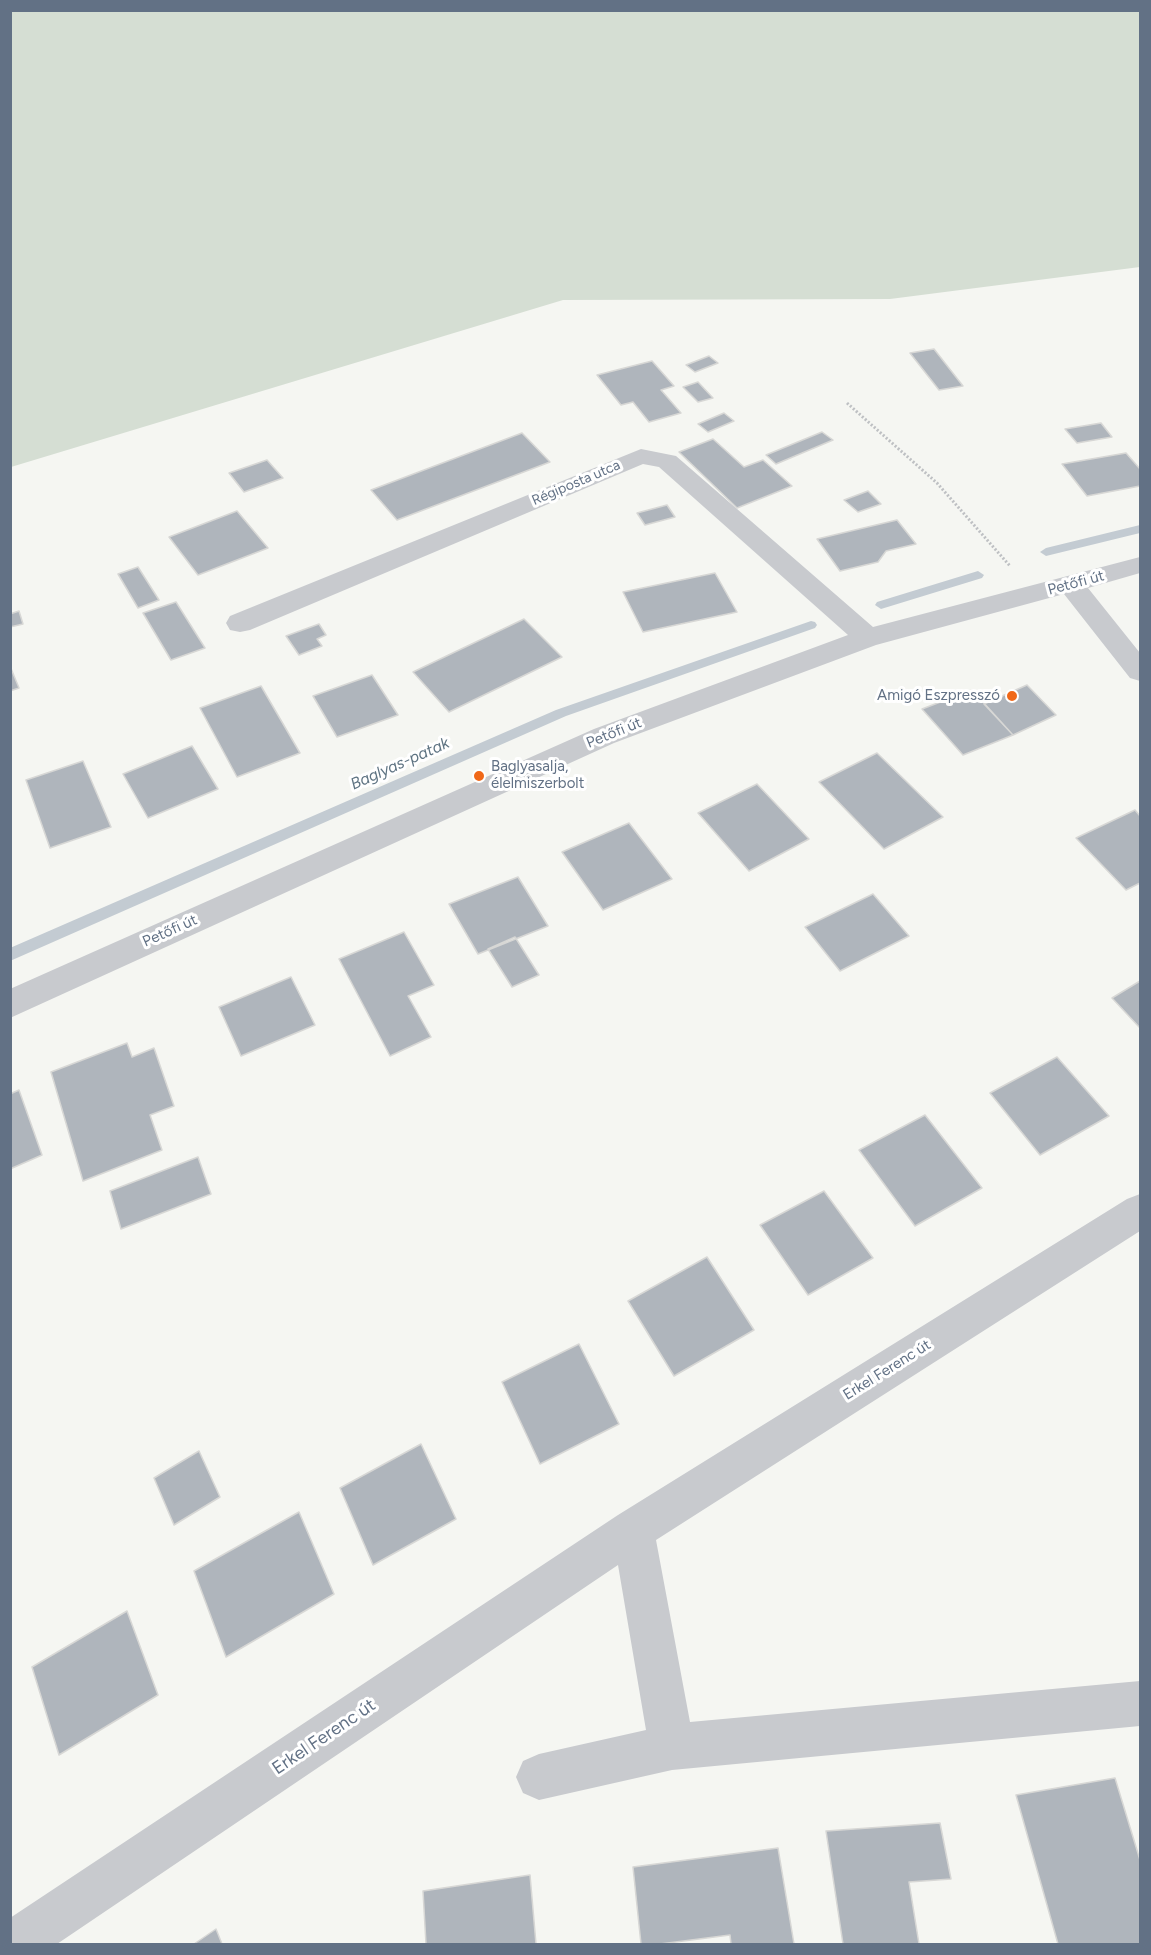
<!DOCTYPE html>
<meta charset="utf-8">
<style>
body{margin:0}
#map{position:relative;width:1151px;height:1955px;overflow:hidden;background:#f5f6f2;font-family:Figtree,sans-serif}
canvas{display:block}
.frame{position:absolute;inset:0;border:12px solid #627185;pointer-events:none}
</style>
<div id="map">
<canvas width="1151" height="1955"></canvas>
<div class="frame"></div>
</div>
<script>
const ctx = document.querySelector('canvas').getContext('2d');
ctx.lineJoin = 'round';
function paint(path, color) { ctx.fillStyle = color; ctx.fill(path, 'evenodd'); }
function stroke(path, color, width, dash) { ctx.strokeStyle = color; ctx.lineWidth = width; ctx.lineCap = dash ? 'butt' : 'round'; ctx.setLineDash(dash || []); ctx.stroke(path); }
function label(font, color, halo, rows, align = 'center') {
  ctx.font = font + ' Figtree,sans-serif'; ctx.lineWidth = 6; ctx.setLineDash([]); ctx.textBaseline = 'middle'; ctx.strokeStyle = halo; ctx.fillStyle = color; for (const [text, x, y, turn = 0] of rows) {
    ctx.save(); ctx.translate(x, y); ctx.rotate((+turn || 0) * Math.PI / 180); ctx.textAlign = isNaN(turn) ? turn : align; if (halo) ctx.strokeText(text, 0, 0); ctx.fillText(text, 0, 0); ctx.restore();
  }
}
paint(new Path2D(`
 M11 10 1140 11V267L890 299 563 300 11 467Z`), '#d5ded3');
paint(new Path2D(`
 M1140 525V533L1046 556 1040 552 1046 548Z
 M978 571 984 575 982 578 881 609 875 605 877 602Z
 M811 621 815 622 817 625 815 628 566 716 10 961V948L556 710Z`), '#c3cbd2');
const building = new Path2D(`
 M934 349 963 386 939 390 910 353Z
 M709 356 718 363 695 372 686 365Z
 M652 361 674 386 661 390 681 413 649 422 633 402 621 405 597 375Z
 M698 382 713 398 698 402 683 387Z
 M724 413 734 421 708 432 698 424Z
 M1101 423 1112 437 1077 443 1065 429Z
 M822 432 833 440 776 464 766 455Z
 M522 433 550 462 397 520 371 490Z
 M713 439 744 467 763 460 792 486 737 508 679 452Z
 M1126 453 1140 469V486L1087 496 1062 464Z
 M267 460 283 478 244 492 229 473Z
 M868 491 881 504 858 512 844 500Z
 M667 505 675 517 645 525 637 513Z
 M237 511 268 548 198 575 169 537Z
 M897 520 916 544 886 551 878 562 840 571 817 539Z
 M138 567 159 600 138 608 118 574Z
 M715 573 737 612 643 632 623 592Z
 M176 602 205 648 171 660 143 613Z
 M19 611 23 624 10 627V614Z
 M524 619 562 657 449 712 413 672Z
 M319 624 326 635 317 639 322 646 299 655 286 636Z
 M10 666 19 688 10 691Z
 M372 675 398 715 337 737 313 696Z
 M1027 685 1056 715 1013 735 984 704Z
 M261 686 300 753 237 777 200 708Z
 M972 690 1013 735 963 755 922 709Z
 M192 746 218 789 148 818 123 774Z
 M877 753 943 817 884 849 819 782Z
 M83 761 111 827 50 848 26 780Z
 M757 784 809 839 749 871 698 813Z
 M1135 810 1140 816V883L1126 890 1076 838Z
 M629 823 672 879 603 910 562 852Z
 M518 877 548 926 478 954 449 904Z
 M873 894 909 936 840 971 805 927Z
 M404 932 434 985 408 996 431 1037 390 1056 339 959Z
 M515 937 539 975 512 987 488 949Z
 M291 977 315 1025 241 1056 219 1007Z
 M1140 981V1028L1112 998Z
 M127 1043 132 1057 154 1048 174 1106 150 1115 162 1150 83 1181 51 1072Z
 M1057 1057 1109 1116 1040 1155 990 1093Z
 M19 1090 42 1155 10 1169V1094Z
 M925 1115 982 1188 915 1226 859 1150Z
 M198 1157 211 1194 121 1229 110 1191Z
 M824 1191 873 1258 808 1295 760 1225Z
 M707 1257 754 1330 674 1376 628 1301Z
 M579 1344 619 1424 540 1464 502 1382Z
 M421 1444 456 1519 373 1565 340 1488Z
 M199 1451 220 1497 174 1525 154 1478Z
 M299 1512 334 1594 226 1657 194 1571Z
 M127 1611 158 1695 59 1755 32 1667Z
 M1115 1778 1140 1860V1944H1058L1016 1795Z
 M940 1823 951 1879 909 1882 919 1944H843L826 1831Z
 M778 1848 794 1944H731L730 1935 660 1944H641L633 1867Z
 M530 1875 536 1944H426L423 1891Z
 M216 1929 222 1944H194Z`);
paint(building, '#afb5bc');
stroke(building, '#d7d7d5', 1.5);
stroke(new Path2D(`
 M847 403 937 483 1010 566`), '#bec0c3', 3, [2, 2]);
paint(new Path2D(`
 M641 449 676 456 873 627 1140 557V573L1088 588 1140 653V681L1130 678 1064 594 876 645 614 743 10 1018V989L594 729 848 635 659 467 643 464 250 630 240 632 230 630 226 623 230 616Z
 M1140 1194V1231L656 1540 690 1722 1140 1681V1726L672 1770 539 1800 523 1793 516 1777 523 1761 539 1754 646 1730 618 1565 57 1944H10V1918L618 1515 1127 1199Z`), '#c8cace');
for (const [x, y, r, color] of [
 [1012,696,6,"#f06818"],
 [479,776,6,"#f06818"]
]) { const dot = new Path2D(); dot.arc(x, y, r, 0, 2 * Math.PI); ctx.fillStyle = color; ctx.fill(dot); stroke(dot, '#fff', 2); }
label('14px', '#627185', '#fff', [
 ["Régiposta utca",576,483,-23]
]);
label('15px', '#627185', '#fff', [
 ["Petőfi út",1076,583,-15],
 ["Petőfi út",614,733,-22],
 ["Petőfi út",170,931,-24],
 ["Erkel Ferenc út",887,1370,-32]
]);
label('15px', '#627185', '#fff', [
 ["Amigó Eszpresszó",1000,696],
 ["Baglyasalja,",491,767,"left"],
 ["élelmiszerbolt",491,784,"left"]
], 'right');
label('italic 16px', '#5e7382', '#fff', [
 ["Baglyas-patak",400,764,-24]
]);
label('18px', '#627185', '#fff', [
 ["Erkel Ferenc út",324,1737,-34]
]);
</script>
